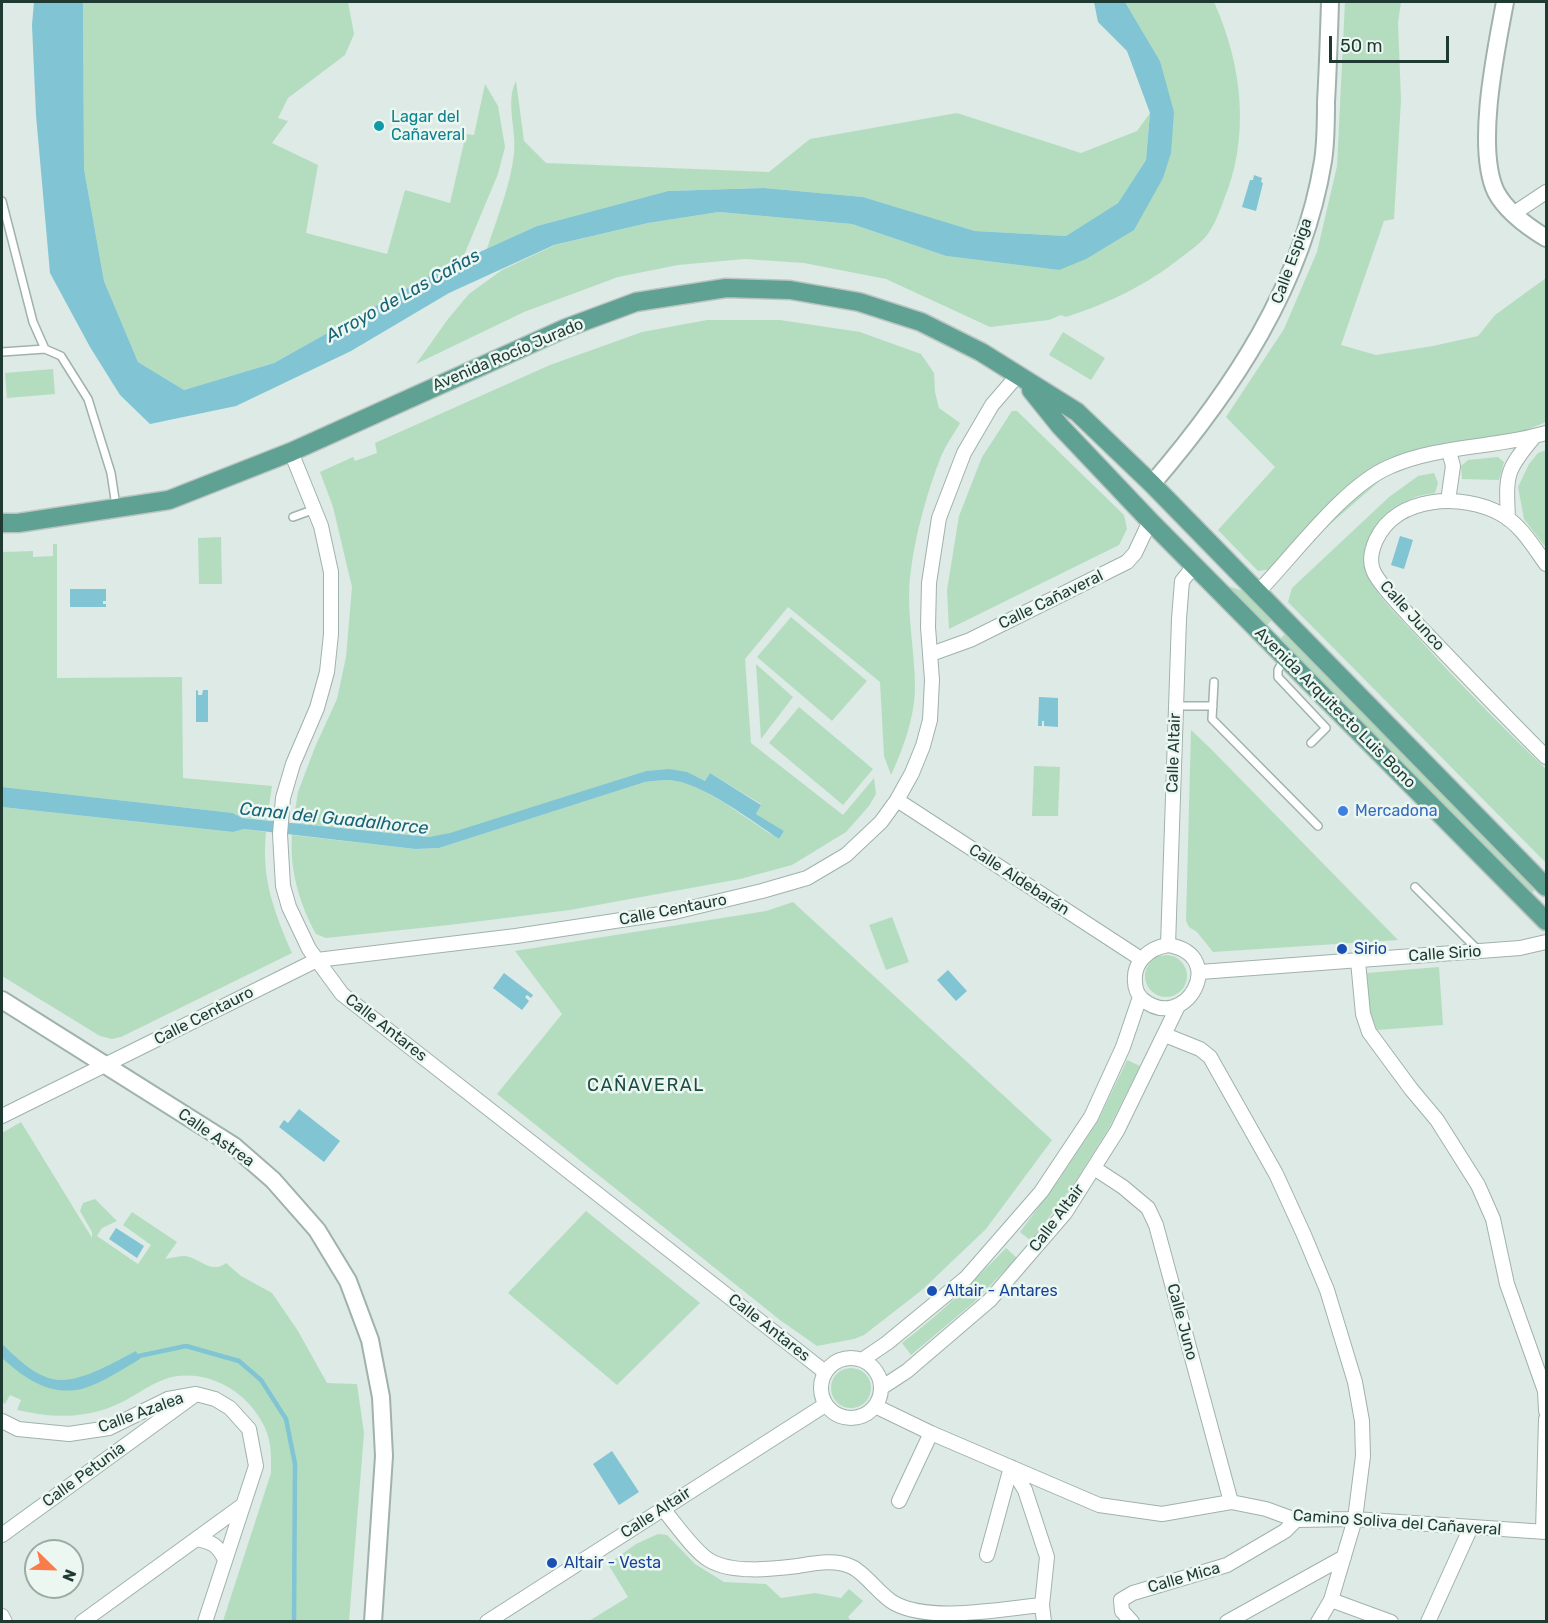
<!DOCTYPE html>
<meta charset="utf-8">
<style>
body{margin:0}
#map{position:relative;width:1548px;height:1623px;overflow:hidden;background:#ddeae5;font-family:Rubik,sans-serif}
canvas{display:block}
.frame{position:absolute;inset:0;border:3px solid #1e3a33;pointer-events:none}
.north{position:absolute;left:24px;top:1539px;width:60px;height:60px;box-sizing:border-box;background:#edf7f2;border:2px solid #9aaba6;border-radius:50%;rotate:113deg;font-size:16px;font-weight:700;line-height:24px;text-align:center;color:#1e3a33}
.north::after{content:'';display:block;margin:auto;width:21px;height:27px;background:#f97c4c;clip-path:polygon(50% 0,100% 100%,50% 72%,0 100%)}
.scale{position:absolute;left:1329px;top:36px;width:120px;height:27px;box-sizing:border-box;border:3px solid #1e3a33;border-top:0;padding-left:8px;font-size:18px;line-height:21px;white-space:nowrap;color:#1e3a33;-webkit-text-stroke:4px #edf7f2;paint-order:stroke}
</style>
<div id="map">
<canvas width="1548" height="1623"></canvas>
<div class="frame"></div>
<div class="north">N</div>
<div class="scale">50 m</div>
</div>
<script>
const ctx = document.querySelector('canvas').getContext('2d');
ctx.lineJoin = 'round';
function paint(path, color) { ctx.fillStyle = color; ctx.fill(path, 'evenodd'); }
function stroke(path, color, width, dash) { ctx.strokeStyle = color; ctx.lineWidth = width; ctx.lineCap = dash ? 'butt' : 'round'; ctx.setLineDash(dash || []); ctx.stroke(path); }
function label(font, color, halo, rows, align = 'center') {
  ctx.font = font + ' Rubik,sans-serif'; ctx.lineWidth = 5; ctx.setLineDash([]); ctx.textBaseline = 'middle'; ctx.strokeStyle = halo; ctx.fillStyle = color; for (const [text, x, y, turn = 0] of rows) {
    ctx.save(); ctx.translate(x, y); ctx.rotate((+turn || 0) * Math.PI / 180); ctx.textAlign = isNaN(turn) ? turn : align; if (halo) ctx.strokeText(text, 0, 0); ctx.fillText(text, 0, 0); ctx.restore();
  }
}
paint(new Path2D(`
 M83 2H348L354 34 345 55 288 98 278 118 288 121 272 143 318 165 306 233 387 254 405 190 450 203 466 134 474 135 485 84 498 106 505 147 498 174 462 260 440 270 274 363 184 390 138 362 104 281 84 169Z
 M1125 2H1214C1242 64 1251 137 1223 202 1219 213 1214 226 1207 235 1201 243 1191 250 1183 256 1147 285 1109 303 1066 317L1061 315 1049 320 990 327 886 279 804 263 745 259 678 265 618 277 524 312 416 364 448 319 469 294 502 270 555 245 648 223 719 212 852 224 946 256 1059 270 1163 178 1160 61Z
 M1345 2H1401L1398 23 1401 100 1394 219 1384 221 1341 345 1376 355 1433 346 1478 336 1495 315 1546 278V422L1524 431 1408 456 1280 568 1258 571 1218 530 1275 467 1226 417 1284 329 1317 252 1337 166Z
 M516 81 524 141 546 163 769 172 810 139 957 113 1081 153 1137 131 1150 113 1146 160 1118 203 1066 236 975 231 863 197 764 188 668 191 537 226 487 249C497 218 510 187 514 154 517 130 505 102 516 81Z
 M707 320H780L860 332 921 354 934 373 935 392 939 408 960 423C954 434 945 446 940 459 927 493 916 532 911 569 905 608 915 648 915 687 915 716 903 750 891 775L884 756 880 682 788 607 745 659 751 743 843 815 874 778 876 794 869 806 846 832 792 865 740 879 570 910 449 925 326 938 316 934C300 905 289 869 292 835L415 849 439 848 645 782C653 781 661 780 668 780 703 781 749 822 779 839L784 831 756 814 761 804 710 773 705 781C683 770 670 769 646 771L450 834 429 837 293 823 298 792 315 747 337 699 346 657 352 587 333 507 320 472 353 457 355 461 377 453 375 443 550 365 642 332Z
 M1063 332 1105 358 1091 380 1049 355Z
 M53 369 55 394 7 398 5 373Z
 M1012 411H1017L1124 515 1127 529 1119 545 949 629 947 590 959 516 982 457Z
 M1546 450V548L1524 519 1518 487 1529 464 1538 453Z
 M1498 457 1504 462 1499 480 1462 479 1461 466 1468 460Z
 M1434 473 1438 483 1435 493C1428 494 1420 495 1413 498 1385 510 1355 540 1367 573 1375 595 1396 613 1412 631 1455 679 1500 725 1546 769V863L1288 602 1292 588 1389 497 1418 476Z
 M221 537 222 584H199L198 538Z
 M53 544H57V678L182 677 183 778 272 786 267 820 242 818 233 813 2 787V552L33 551V557L53 556Z
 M1228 586 1246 592 1273 619 1267 625Z
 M791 617 867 681 832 721 757 657Z
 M1286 633 1537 887 1531 894 1280 639Z
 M756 664 793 697 761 739Z
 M799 707 873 769 843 805 769 743Z
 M1191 730 1210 748 1398 940 1213 952 1197 932 1189 927 1186 921Z
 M1034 766 1060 767 1058 816H1032Z
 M2 807 233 832 244 829 266 832C261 878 274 912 292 953L121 1037 112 1039 100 1036 2 976Z
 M793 902 1052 1140 986 1229 922 1290 864 1335 854 1339 817 1346 780 1320 497 1094 562 1014 515 951 766 911Z
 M892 917 909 962 886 970 869 925Z
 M1145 976a21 21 0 1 1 42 0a21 21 0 1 1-42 0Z
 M1439 967 1443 1025 1377 1030 1369 1009 1367 973Z
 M1127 1060 1140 1066 1109 1128 1072 1187 1031 1241 1020 1232 1060 1178 1098 1121Z
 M21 1122 92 1238V1232L80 1211 83 1203 95 1199 117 1221 102 1228 97 1236 138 1264 151 1245 123 1225 132 1212 177 1242 165 1259C171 1258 179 1256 185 1256 198 1257 211 1275 226 1263L241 1276 272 1293 298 1331 327 1383 357 1384 364 1433 349 1621H223L271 1473C271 1458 272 1443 265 1428 250 1394 211 1369 172 1377 156 1381 142 1391 128 1399 115 1406 100 1412 85 1414 61 1418 40 1415 17 1410L21 1400 10 1395 5 1404 2 1402V1133Z
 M586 1211 700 1303 617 1385 508 1293Z
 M1006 1248 1017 1258 973 1303 911 1355 902 1343C940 1314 973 1282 1006 1248Z
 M831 1388a20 20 0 1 1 40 0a20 20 0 1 1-40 0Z
 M658 1534 667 1535 695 1564 724 1582 766 1584 781 1598 815 1593 841 1598 849 1589 863 1601 848 1617 851 1621H589L628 1597 608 1564 636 1544Z`), '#b4ddc0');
paint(new Path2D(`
 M34 2H83L84 169 104 281 138 362 184 390 274 363 440 270 537 226 668 191 764 188 863 197 975 231 1066 236 1118 203 1146 160 1150 113 1127 51 1098 22 1094 2H1125L1160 61 1174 112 1171 153 1163 178 1134 230 1086 259 1059 270 946 256 852 224 719 212 648 223 554 245 449 293 351 351 236 406 150 424 120 395 90 347 50 273 36 115 32 25Z
 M1254 175 1262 178 1261 182 1263 183 1256 211 1242 207 1250 180H1253Z
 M1400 536 1413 540 1404 569 1391 565Z
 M70 589H106V601H103V604H106V607H70Z
 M196 690 198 691V695H202L203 690H208V722H196Z
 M1039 697 1058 698V727L1044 726V721H1042V726H1038Z
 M669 769 687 772 705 781 710 773 761 805 756 814 784 831 779 839C752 821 700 781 668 780 661 780 653 781 645 782L439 848 415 849 244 829 233 832 2 807V787L233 813 242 818 429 837 450 833 646 771Z
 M948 970 967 991 956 1001 937 980Z
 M504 973 533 995 531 998 527 995 525 997 529 1001 522 1010 493 988Z
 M299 1109 340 1141 324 1162 279 1127 284 1120 288 1123Z
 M116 1228 144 1246 137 1258 109 1239Z
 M2 1344C16 1357 32 1374 52 1379 78 1385 114 1362 136 1351L140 1359C125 1368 92 1389 76 1390 46 1394 23 1377 2 1358Z
 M612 1451 639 1492 619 1505 593 1464Z`), '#81c4d3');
stroke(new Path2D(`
 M134 1357 186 1346 239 1361 261 1380 286 1419 295 1464 294 1622`), '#81c4d3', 4.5);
const service = new Path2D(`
 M2 201 33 322 45 349
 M2 352 45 349 61 356 88 399 111 473 116 506
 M293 517 315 509
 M1284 659 1278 670V677L1326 728 1311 743
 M1214 682 1212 719 1318 826
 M1176 706H1213
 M1415 887 1479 951`);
const minor = new Path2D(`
 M1513 214 1546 192
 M291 452 321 526 331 572V634L327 672 317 708 293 764 283 798 280 834 283 886 289 907 309 949 342 994 825 1372
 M1448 501 1453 466 1449 451
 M1508 519C1506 475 1505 471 1534 437
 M1546 564C1533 546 1521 525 1501 514 1463 493 1397 495 1376 540 1372 549 1369 560 1373 570 1378 584 1408 614 1419 626 1461 670 1503 714 1546 757
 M1257 593C1294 555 1343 487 1389 467 1438 445 1496 448 1546 433
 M931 654 970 640 1127 562 1135 553 1150 521
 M897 800 1141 959
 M1168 945 1179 619 1182 581 1194 566
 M1168 945C1230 955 1185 1035 1142 999 1138 995 1135 988 1135 982 1133 962 1149 948 1168 945Z
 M1358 961 1363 1014 1369 1032 1411 1089 1437 1120 1478 1185 1493 1219 1507 1284 1545 1391 1546 1411
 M1200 972 1520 948 1546 942
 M1165 1035 1200 1049 1210 1057 1276 1174 1304 1235 1327 1290 1355 1382 1362 1421 1363 1456 1355 1519 1331 1600 1318 1622
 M2 1116 317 960 516 936 674 912 762 891 807 878 846 855 881 822 897 800 912 773 923 746 930 720 932 680 928 627 929 583 939 518 964 453 992 405 1017 376
 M1094 1168 1123 1187 1148 1208 1156 1225 1231 1502
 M821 1388a30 30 0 1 1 60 0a30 30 0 1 1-60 0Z
 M862 1360 887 1343 966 1278 1041 1192 1091 1117 1123 1047 1140 997
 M881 1388 907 1371 990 1300 1065 1213 1117 1131 1178 1006
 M875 1406 931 1433 1099 1505 1162 1514 1231 1502 1266 1509 1296 1520 1355 1519 1546 1532
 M2 1421 18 1429 69 1434 109 1428 168 1399 196 1394 215 1399 230 1408 249 1429 256 1466 205 1622
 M1011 1467 1025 1490 1047 1557 1042 1605 1044 1622
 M899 1501 931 1433
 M663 1509C675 1523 694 1551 709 1560 732 1574 773 1569 798 1566 816 1563 835 1559 852 1567 865 1573 880 1595 894 1603 930 1623 1001 1609 1042 1605
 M1543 1532 1546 1419
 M2 1535 192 1397
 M196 1539C212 1542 218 1545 225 1560
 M987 1555 1011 1467
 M1331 1600 1391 1622
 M2 1616 5 1622
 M82 1622 243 1505
 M487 1622 825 1405
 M1132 1622 1122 1611 1121 1600 1133 1593 1227 1565 1285 1531 1296 1520
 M1227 1622 1344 1557
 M1428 1622 1471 1527`);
const tertiary = new Path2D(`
 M1505 2C1496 50 1475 148 1496 192 1506 211 1528 227 1546 238
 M1152 484C1232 391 1303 285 1323 161 1326 142 1326 121 1326 102 1328 68 1329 35 1330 2
 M2 1000 234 1146 273 1180 317 1230 348 1281 370 1340 381 1397 384 1456 373 1622`);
const primary = new Path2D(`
 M1031 390 1060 426 1150 521 1546 921
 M2 523H18L169 500 291 452 566 328 636 302 726 288 790 290 859 302 921 322 981 352 1077 412 1152 484 1546 887`);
stroke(service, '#a0b2ac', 10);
stroke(minor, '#a0b2ac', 16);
stroke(tertiary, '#a0b2ac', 20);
stroke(primary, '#bcc4c2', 21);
stroke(service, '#fff', 7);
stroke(minor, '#fff', 14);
stroke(tertiary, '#fff', 16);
stroke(primary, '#5fa293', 18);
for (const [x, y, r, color] of [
 [379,126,6,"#0f9aa8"],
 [1343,811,6,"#3f7fe0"],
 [1342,949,6,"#1a4fb4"],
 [932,1291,6,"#1a4fb4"],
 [552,1563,6,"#1a4fb4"]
]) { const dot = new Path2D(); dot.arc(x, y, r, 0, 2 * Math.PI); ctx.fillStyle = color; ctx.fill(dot); stroke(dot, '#edf7f2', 2); }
label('16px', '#0d838f', '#edf7f2', [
 ["Lagar del",391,117],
 ["Cañaveral",391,135]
], 'left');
label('16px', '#1e3a33', '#edf7f2', [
 ["Calle Espiga",1292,261,-70],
 ["Avenida Rocío Jurado",508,355,-23],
 ["Calle Cañaveral",1051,600,-26],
 ["Calle Junco",1412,616,48],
 ["Avenida Arquitecto Luis Bono",1335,708,45],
 ["Calle Altair",1174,753,-88],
 ["Calle Aldebarán",1019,880,33],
 ["Calle Centauro",673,910,-11],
 ["Calle Sirio",1445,954,-4],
 ["Calle Centauro",204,1016,-27],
 ["Calle Antares",386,1028,38],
 ["Calle Astrea",216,1138,35],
 ["Calle Altair",1057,1218,-53],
 ["Calle Juno",1182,1322,75],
 ["Calle Antares",769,1328,38],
 ["Calle Azalea",141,1413,-20],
 ["Calle Petunia",84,1475,-36],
 ["Calle Altair",656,1513,-33],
 ["Camino Soliva del Cañaveral",1397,1523,4],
 ["Calle Mica",1184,1578,-16]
]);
label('16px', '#366cbe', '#edf7f2', [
 ["Mercadona",1355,811]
], 'left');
label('16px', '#164399', '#edf7f2', [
 ["Sirio",1354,949],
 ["Altair - Antares",944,1291],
 ["Altair - Vesta",564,1563]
], 'left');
label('italic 18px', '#166478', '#edf7f2', [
 ["Arroyo de Las Cañas",403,296,-29],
 ["Canal del Guadalhorce",334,819,6]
]);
ctx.letterSpacing = '1.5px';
label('18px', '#1a4c42', '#edf7f2', [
 ["CAÑAVERAL",646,1086]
]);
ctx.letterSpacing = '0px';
</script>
